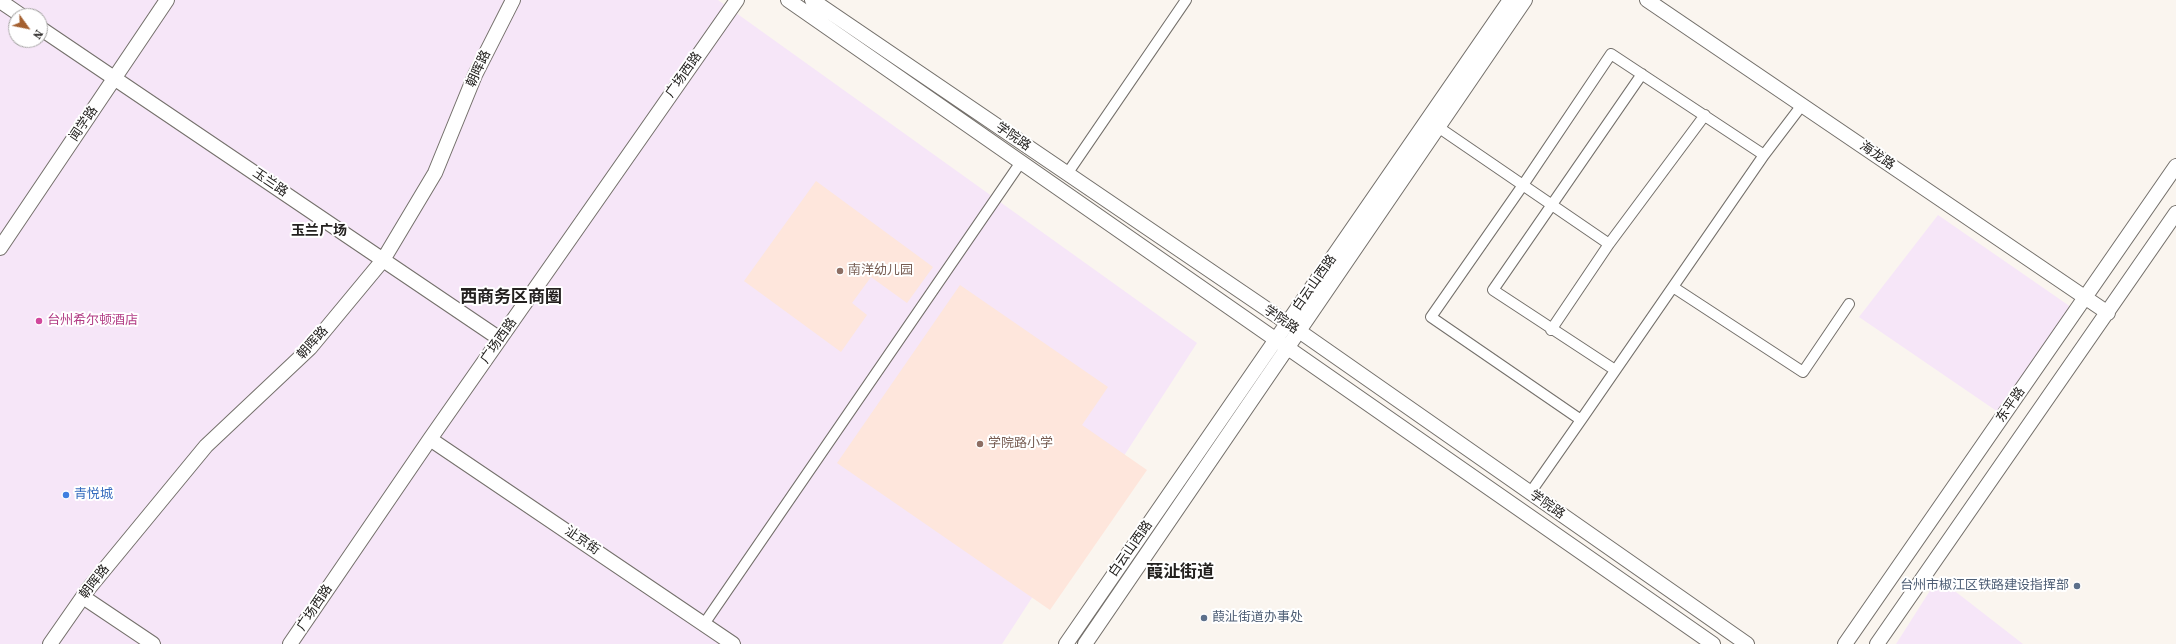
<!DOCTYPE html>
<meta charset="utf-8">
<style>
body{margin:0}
#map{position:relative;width:2176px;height:644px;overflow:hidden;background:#faf5ef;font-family:"Source Serif 4",serif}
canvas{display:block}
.north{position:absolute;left:8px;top:8px;width:40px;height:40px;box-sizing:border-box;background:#fff;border:1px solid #a7a6a5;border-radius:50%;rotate:123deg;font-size:11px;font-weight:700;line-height:16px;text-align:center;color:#23211f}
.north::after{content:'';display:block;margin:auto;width:14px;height:18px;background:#a46030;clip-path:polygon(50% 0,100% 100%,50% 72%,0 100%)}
</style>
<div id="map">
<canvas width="2176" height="644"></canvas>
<div class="north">N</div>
</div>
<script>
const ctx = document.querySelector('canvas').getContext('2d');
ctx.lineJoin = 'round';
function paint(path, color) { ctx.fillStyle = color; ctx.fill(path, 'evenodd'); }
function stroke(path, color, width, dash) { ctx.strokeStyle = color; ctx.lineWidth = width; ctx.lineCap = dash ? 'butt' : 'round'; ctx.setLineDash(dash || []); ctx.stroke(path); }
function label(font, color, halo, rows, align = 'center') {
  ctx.font = font + ' "Source Serif 4","Noto Sans SC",serif'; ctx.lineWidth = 4; ctx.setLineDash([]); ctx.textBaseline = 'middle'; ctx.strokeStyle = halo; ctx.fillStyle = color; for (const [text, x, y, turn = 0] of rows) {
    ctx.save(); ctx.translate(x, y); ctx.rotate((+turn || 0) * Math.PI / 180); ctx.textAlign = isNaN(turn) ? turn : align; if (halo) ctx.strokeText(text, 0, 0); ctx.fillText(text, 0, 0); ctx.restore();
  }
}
paint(new Path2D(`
 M0 0H718L1197 343 1002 644H0ZM16 16H40V40H16Z
 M1938 215 2071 307 1998 412 1859 317Z
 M1938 578 2023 644H1896Z`), '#f6e6f8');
paint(new Path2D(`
 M816 181 933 267 907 303 871 277 852 303 867 315 841 352 744 281Z
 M960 285 1108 387 1082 425 1147 470 1050 610 837 463Z`), '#fee6dc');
const street = new Path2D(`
 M1438 127 1609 244
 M1067 174 1186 0
 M1673 287 1803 372 1849 304
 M1551 330 1609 244 1705 115
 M1615 370 1493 290 1642 74
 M1581 420 1764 155 1802 105
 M1530 493 1581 420 1431 317 1523 185 1611 54 1764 155
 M704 624 1021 162`);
const secondary = new Path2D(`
 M788 0 1713 644
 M812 0 1299 331 1747 644
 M1647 0 2108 313
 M0 1 22 16
 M40 28 500 339
 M0 248 167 0
 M430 439 733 644
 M83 597 153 644
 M50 644 89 588 206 446 310 348 383 260 435 173 475 75 513 0
 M290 644 430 439 737 0
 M1066 644 1510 0
 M1085 644 1525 0
 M1845 644 2176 166
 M1877 644 2176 213`);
stroke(street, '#74706b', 12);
stroke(secondary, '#74706b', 16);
stroke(street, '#fff', 10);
stroke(secondary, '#fff', 14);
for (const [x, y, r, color] of [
 [840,271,4,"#8d6e63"],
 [39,321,4,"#d1479c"],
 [980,444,4,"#8d6e63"],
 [66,495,4,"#3f7fe0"],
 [2077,586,4,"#5c6f8a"],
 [1204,618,4,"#5c6f8a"]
]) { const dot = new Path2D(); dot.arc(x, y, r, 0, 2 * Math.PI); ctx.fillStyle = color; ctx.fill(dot); stroke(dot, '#fff', 1.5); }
label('13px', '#23211f', '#fff', [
 ["朝晖路",479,69,-65],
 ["广场西路",684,75,-55],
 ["闻学路",84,124,-56],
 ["学院路",1013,137,34],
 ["海龙路",1877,156,34],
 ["玉兰路",270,183,34],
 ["白云山西路",1315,283,-55],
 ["学院路",1281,320,34],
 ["广场西路",499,341,-55],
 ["朝晖路",313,343,-48],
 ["东平路",2011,405,-55],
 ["学院路",1547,505,35],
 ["沚京街",582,541,34],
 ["白云山西路",1131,549,-55],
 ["朝晖路",95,582,-52],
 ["广场西路",315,608,-56]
]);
label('13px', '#785e54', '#fff', [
 ["南洋幼儿园",848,271],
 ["学院路小学",988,444]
], 'left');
label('13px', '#b23c85', '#fff', [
 ["台州希尔顿酒店",47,321]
], 'left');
label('13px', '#366cbe', '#fff', [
 ["青悦城",74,495]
], 'left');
label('13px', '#4e5e75', '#fff', [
 ["台州市椒江区铁路建设指挥部",2069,586],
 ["葭沚街道办事处",1212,618,"left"]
], 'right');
label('bold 14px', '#23211f', '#fff', [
 ["玉兰广场",319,231]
]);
label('bold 17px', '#23211f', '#fff', [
 ["西商务区商圈",511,298],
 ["葭沚街道",1180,573]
]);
</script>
